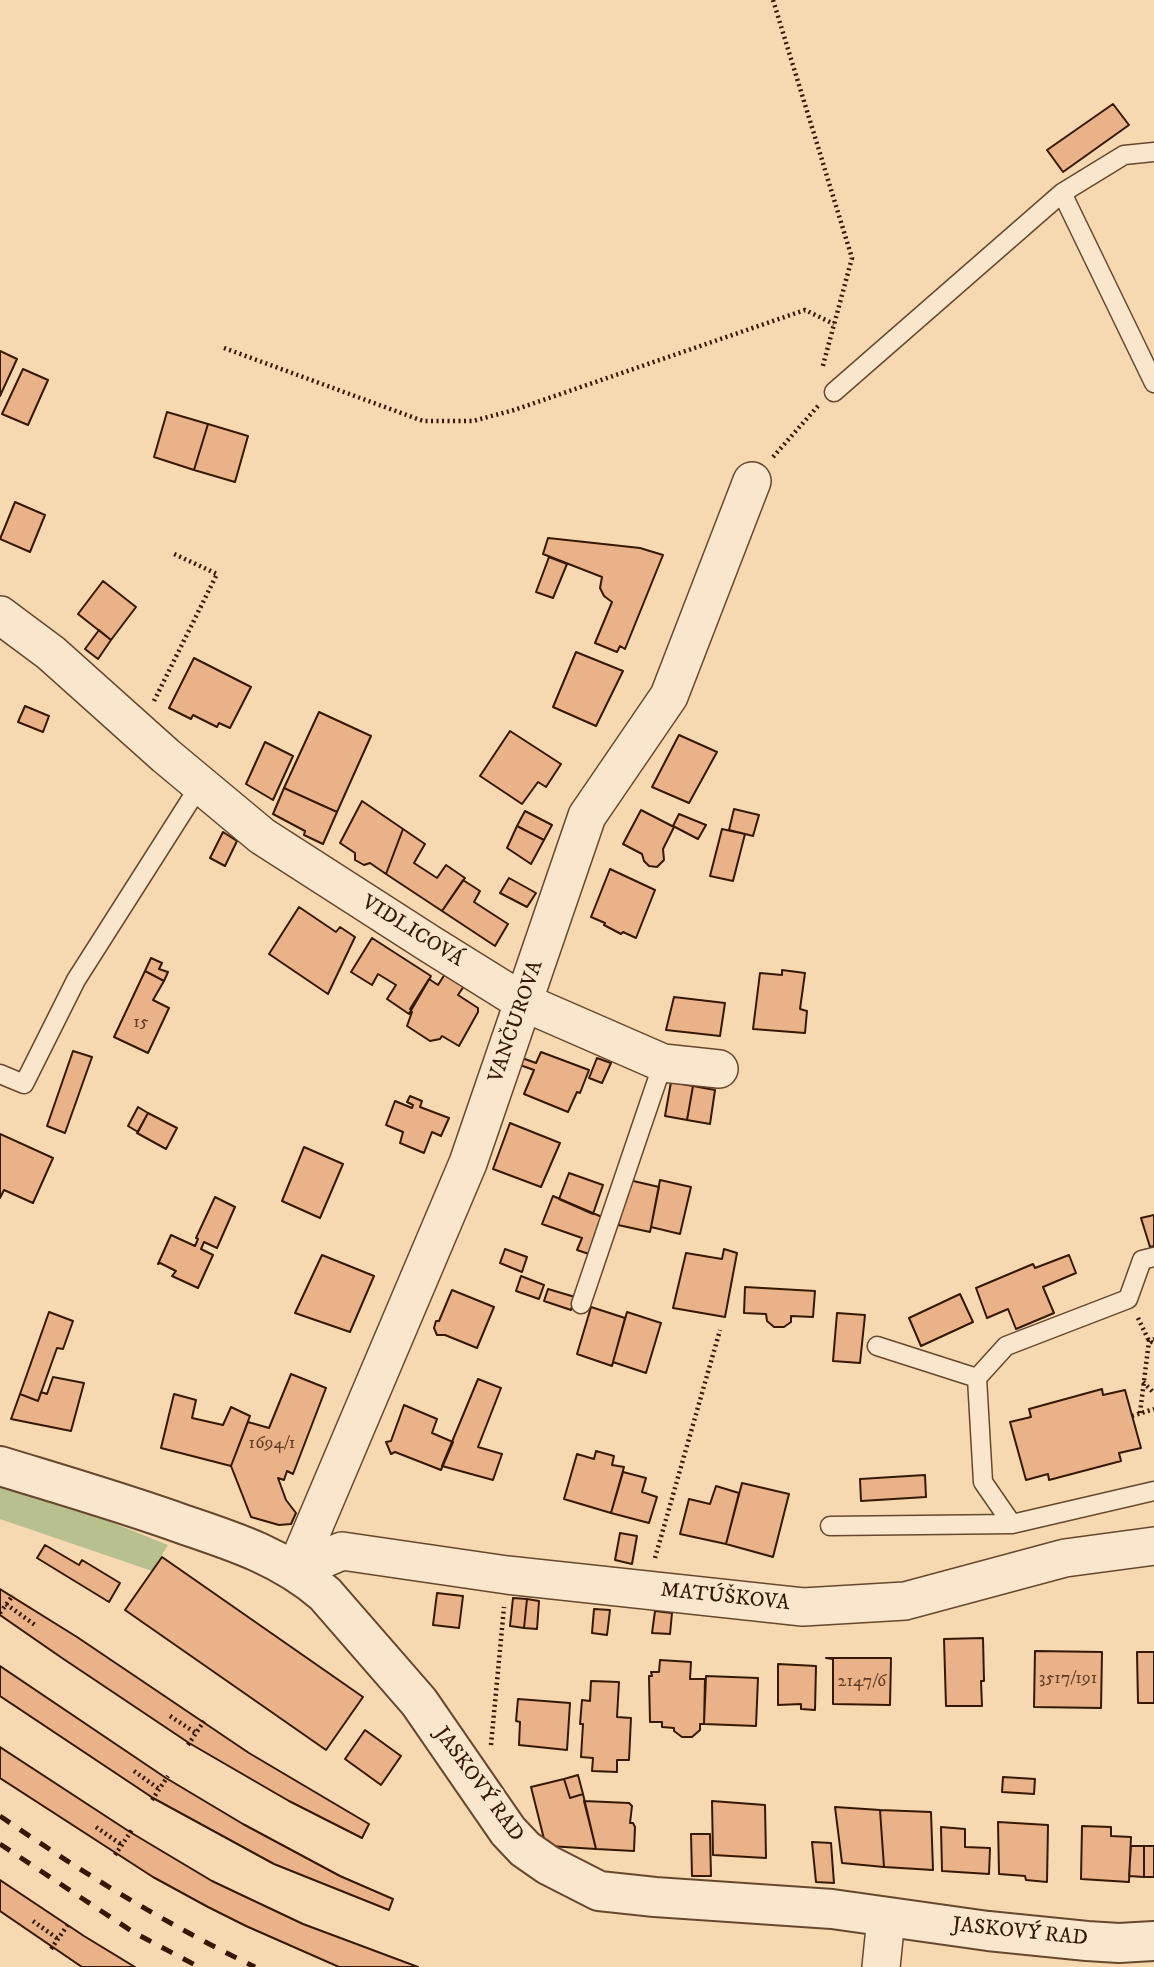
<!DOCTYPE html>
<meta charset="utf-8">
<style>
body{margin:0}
canvas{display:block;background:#f6d9b0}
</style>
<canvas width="1154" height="1967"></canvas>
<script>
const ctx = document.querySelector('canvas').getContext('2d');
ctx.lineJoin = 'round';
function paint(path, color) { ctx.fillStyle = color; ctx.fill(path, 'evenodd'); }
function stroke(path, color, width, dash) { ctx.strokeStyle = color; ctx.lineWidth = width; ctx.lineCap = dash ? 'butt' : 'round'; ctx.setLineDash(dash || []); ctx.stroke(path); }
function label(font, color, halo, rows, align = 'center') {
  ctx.font = font + ' "IM FELL DW Pica",serif'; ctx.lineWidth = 5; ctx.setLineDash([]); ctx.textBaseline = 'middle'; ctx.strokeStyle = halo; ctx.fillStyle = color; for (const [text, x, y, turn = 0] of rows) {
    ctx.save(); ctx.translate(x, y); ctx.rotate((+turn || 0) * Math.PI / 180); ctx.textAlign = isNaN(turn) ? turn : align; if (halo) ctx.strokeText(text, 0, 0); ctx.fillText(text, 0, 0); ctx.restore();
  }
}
paint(new Path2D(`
 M0 1484 83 1511 168 1545 152 1571 0 1519Z`), '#b8c08e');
const building = new Path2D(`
 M1113 104 1129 125 1063 172 1047 150Z
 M0 351 17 359 0 396Z
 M23 369 48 380 28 425 2 414Z
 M167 412 208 424 194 470 154 457Z
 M208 424 248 436 235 482 194 470Z
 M15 502 45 515 30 552 0 539Z
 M548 538 640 548 663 555 625 649 620 646 617 652 595 643 612 602 604 596 600 588 602 577 543 554Z
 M549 557 567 564 553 598 536 592Z
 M103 581 136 607 111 640 78 614Z
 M99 630 111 640 98 659 85 649Z
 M576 652 623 671 596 726 553 707Z
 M194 658 251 687 230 728 219 723 217 727 193 715 191 719 169 708Z
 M25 706 49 716 43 732 18 722Z
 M319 712 371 736 337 812 284 788Z
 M510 731 561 764 546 787 538 782 522 804 480 776Z
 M679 735 717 752 689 803 652 787Z
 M265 742 293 756 273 800 246 784Z
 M284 788 337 812 323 844 304 835 305 831 273 814Z
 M362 801 403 829 386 874 370 863 364 865 355 860V853L340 843Z
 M734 809 759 815 753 836 729 830Z
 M641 810 674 827 663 849 664 860 657 867 649 866 644 861 642 854 623 844Z
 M525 811 552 825 544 840 517 826Z
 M679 814 706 825 698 839 673 826Z
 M517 826 544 840 531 864 507 848Z
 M403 829 425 844 414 863 437 878 446 865 465 878 442 911 386 874Z
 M722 829 745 834 733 881 710 876Z
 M223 832 237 841 225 866 210 858Z
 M610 869 655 890 636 938 623 932 621 934 604 925 605 923 591 917Z
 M509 878 536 893 527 907 500 893Z
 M463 880 480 891 474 902 508 924 495 946 442 911Z
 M299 907 336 932 340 927 355 937 328 994 269 954Z
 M372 938 431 976 409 1014 387 999 396 985 378 974 372 985 351 972Z
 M151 958 162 963 159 969 168 972 164 981 145 971Z
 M782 970 805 973 800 1009 807 1011 805 1033 753 1029 760 973 782 975Z
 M145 971 164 981 153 1000 169 1008 148 1053 114 1037Z
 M445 974 464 986 458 995 478 1008V1012L459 1046 442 1036 440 1039 430 1041 407 1026 412 1012 410 1009 429 979 438 985Z
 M674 997 725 1003 720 1036 666 1030Z
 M73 1051 92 1057 65 1133 47 1126Z
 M541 1052 589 1070 580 1093 577 1092 568 1112 524 1094 534 1070 520 1065 522 1058 536 1063Z
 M597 1058 611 1063 602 1083 589 1078Z
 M671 1082 693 1086 687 1120 665 1116Z
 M693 1086 715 1090 710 1124 687 1120Z
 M410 1096 422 1101 420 1107 449 1118 441 1136 432 1132 424 1153 400 1143 403 1132 386 1125 395 1101 412 1108 413 1105 407 1102Z
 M138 1107 148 1113 138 1132 128 1126Z
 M148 1113 177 1128 166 1149 137 1133Z
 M510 1123 560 1143 541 1187 493 1169Z
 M0 1134 53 1158 33 1203 4 1190 0 1198Z
 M304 1147 343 1164 320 1218 282 1201Z
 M569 1173 603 1185 593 1214 559 1199Z
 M629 1180 659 1187 650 1232 618 1225Z
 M660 1180 691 1187 680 1234 651 1227Z
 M553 1196 602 1217 589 1254 577 1250 582 1238 542 1224Z
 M215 1197 235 1207 217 1248 204 1242 201 1249 213 1255 198 1288 172 1276 176 1271 160 1263 158 1264 171 1235 195 1246 198 1239 196 1238Z
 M1154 1215V1246L1150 1247 1141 1218Z
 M505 1249 527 1257 522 1272 500 1263Z
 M724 1249 737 1253 725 1317 673 1308 686 1253 722 1259Z
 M322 1255 374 1276 350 1332 295 1313Z
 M1069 1255 1076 1273 1043 1287 1054 1313 1016 1329 1008 1309 987 1318 976 1288 1033 1264 1035 1268Z
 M521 1276 544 1285 539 1299 516 1291Z
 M745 1287 815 1291 813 1317 791 1316V1322L784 1327H774L767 1321 766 1314 744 1313Z
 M548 1289 575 1297 571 1310 544 1301Z
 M452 1290 494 1307 477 1348 445 1335H437L434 1328 436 1321H439Z
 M960 1294 973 1322 921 1346 909 1318Z
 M591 1307 625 1318 612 1366 577 1354Z
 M49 1312 73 1321 63 1349 57 1348 38 1401 20 1394Z
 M627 1312 661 1323 646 1373 613 1362Z
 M837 1313 865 1315 860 1363 833 1361Z
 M291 1374 326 1388 293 1474 287 1471 284 1480 278 1478 286 1500 296 1513 291 1524 279 1525 251 1517 231 1466 248 1422 269 1428Z
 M53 1377 84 1383 71 1431 11 1419 20 1394 38 1401 41 1392 47 1394Z
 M478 1379 501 1388 478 1447 502 1454 493 1480 442 1466Z
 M1102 1389 1103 1395 1125 1390 1141 1448 1119 1453 1121 1461 1049 1480 1048 1474 1026 1480 1010 1422 1031 1417 1029 1409Z
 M174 1394 196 1400 192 1418 223 1425 231 1407 250 1416 231 1466 161 1448Z
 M404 1405 437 1419 432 1433 453 1442 441 1470 395 1452 391 1454 386 1442 391 1441Z
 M596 1451 614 1456 612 1465 624 1467 611 1513 564 1499 577 1454 594 1459Z
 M623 1472 646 1478 642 1492 657 1497 649 1523 611 1513Z
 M925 1475 926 1497 861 1501 860 1479Z
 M742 1483 789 1494 773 1557 726 1544Z
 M716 1486 739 1493 726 1544 680 1534 689 1499 710 1504Z
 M620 1533 637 1536 632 1564 615 1560Z
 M45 1545 79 1565 82 1560 120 1583 109 1602 37 1558Z
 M162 1557 363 1697 326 1750 125 1610Z
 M0 1589 77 1637 249 1753 369 1824 362 1838 289 1801 189 1743 62 1658 0 1615Z
 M437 1593 463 1596 459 1628 433 1625Z
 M513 1598 527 1599 524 1628 510 1626Z
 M527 1599 539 1601 537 1629 524 1628Z
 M594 1609 610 1610 607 1635 592 1633Z
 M655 1611 672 1613 670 1634 652 1633Z
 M983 1638 984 1681H981L982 1706H946L944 1639Z
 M1035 1651 1102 1652 1101 1708 1034 1707Z
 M1137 1652H1154V1703H1138Z
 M826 1658H891L890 1705 833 1704V1659Z
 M660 1660 691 1662 690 1679H705L704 1724H700V1730L692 1737H682L674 1731V1728L662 1727V1722H650L649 1676H652L651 1672H659Z
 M778 1664 816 1666 815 1710 801 1709V1704L778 1705Z
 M0 1666 166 1778 243 1824 340 1876 393 1899 389 1910 274 1864 153 1798 0 1696Z
 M706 1676 758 1678 756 1726 704 1724Z
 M591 1681 619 1682 617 1717 631 1718 629 1760H617V1772L592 1771 593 1758 581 1757 583 1724H580L582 1700 590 1701Z
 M518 1699 570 1703 567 1750 519 1745 520 1722 516 1721Z
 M365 1730 401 1756 381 1785 345 1759Z
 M0 1747 130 1832 212 1881 303 1924 418 1967H339L246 1926 208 1907 153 1877 0 1778Z
 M578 1775 583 1794 570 1798 564 1779Z
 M1003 1777 1035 1779 1034 1794 1002 1792Z
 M564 1779 570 1798 583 1794 596 1849 549 1846 545 1843 531 1787Z
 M584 1801 629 1803 632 1806 630 1823H633L635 1827 634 1851 596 1849Z
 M712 1801 765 1805 766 1858 713 1855Z
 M835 1807 880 1810 884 1867 842 1863Z
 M880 1810 931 1812 933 1870 884 1867Z
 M998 1822 1048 1825 1047 1882 1026 1880 1025 1876 999 1874Z
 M1082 1826 1111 1827V1836L1131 1837 1129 1882 1081 1879Z
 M941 1827 965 1829V1847L990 1848 989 1874 942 1871Z
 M691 1834H710L711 1876H692Z
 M812 1842 831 1843 834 1883 816 1882Z
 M1131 1846H1144V1877L1129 1876Z
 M1144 1846H1154V1877H1144Z
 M0 1880 84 1936 135 1967H82L0 1911Z`);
paint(building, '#e9b288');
stroke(building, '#361802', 2);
const service = new Path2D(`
 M1062 193 1154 383
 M834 392 1062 193 1124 155 1154 152
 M0 1074 24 1084 76 980 200 785
 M1154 1257 1142 1260 1128 1299 1006 1346 977 1378 983 1482 1012 1524 1154 1491
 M581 1304 663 1063
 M877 1346 977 1378
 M830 1526 1012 1524`);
const minor = new Path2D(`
 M0 615 51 653 166 756 262 836 430 944 523 1002 663 1063 719 1069
 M295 1571 468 1163 587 816 669 696 752 481
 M295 1571 342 1551 507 1575 803 1607 905 1601 1065 1558 1154 1546
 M881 1967 886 1918`);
const tertiary = new Path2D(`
 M0 1466C62 1485 124 1503 185 1525 236 1542 284 1558 325 1594L419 1702 508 1831 525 1849 548 1865 599 1891 655 1897 832 1909 988 1931 1087 1941 1119 1943 1154 1941`);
stroke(service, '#66482e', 21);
stroke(minor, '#66482e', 40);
stroke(tertiary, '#66482e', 42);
stroke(new Path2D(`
 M773 0 852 258 822 369
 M224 348 423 421H473L514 410 805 310 834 324
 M773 457 818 406
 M154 701 217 574 172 553
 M1138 1318 1149 1341 1154 1343
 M1143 1382 1154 1393
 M1140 1413 1149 1341 1154 1339
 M1132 1416 1154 1409
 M655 1558 720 1330
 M6 1604 35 1625
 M0 1613 13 1595
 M170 1716 196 1733
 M188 1745 204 1721
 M491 1745 504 1607
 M134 1771 159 1789
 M152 1800 168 1776
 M96 1827 122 1845
 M115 1855 132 1830
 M33 1921 58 1939
 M51 1949 69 1923`), '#361802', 4.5, [2, 3.5]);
stroke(service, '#f9e6cc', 18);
stroke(minor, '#f9e6cc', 37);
stroke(tertiary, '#f9e6cc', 38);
stroke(new Path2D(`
 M0 1816C83 1873 164 1923 255 1967
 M0 1844 133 1932 199 1967`), '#361802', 5, [12, 12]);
label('18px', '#633e24', null, [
 ["15",141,1023],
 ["1694/1",272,1444],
 ["3517/191",1068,1679],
 ["2147/6",862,1682]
]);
label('21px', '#361802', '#f9e6cc', [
 ["VIDLICOVÁ",412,932,32],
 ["VANČUROVA",517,1022,-71],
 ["MATÚŠKOVA",725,1598,6],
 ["JASKOVÝ RAD",478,1785,54],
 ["JASKOVÝ RAD",1020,1933,6]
]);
</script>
